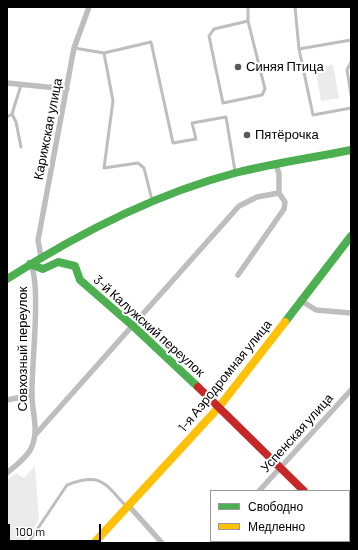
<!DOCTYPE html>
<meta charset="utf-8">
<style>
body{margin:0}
#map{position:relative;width:358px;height:550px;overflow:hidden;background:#fff;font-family:Barlow,sans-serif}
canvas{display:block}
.frame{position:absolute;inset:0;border:8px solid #000;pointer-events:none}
.legend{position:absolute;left:210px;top:490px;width:140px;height:52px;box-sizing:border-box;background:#fff;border:1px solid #999;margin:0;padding:5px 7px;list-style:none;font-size:12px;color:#000}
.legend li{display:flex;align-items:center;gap:8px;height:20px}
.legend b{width:20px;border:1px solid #999}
.scale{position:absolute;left:8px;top:524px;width:93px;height:18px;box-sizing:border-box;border:2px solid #000;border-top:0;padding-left:5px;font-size:12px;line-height:14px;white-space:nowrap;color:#000;-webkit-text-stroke:3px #fff;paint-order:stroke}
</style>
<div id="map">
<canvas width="358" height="550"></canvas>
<div class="frame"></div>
<ul class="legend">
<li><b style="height:5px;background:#4caf50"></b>Свободно</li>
<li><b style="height:5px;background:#ffc107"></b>Медленно</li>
</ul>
<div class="scale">100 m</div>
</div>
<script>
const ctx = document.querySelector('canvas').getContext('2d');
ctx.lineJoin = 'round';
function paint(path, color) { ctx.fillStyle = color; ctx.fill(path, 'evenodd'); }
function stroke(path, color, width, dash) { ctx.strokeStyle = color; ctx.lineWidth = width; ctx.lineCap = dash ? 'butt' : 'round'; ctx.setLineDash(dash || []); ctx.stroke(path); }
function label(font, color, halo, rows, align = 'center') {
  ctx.font = font + ' Barlow,sans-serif'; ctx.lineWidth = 4; ctx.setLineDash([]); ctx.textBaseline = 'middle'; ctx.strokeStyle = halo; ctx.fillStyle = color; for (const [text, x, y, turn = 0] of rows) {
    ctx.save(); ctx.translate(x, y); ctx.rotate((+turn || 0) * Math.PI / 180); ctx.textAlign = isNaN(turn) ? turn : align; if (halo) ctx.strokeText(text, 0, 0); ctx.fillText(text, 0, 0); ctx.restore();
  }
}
paint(new Path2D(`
 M333 65 339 98 321 101 315 68Z
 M35 466 39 520 23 543H7V480L16 473 24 478Z`), '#ebebeb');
stroke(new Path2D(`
 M295 7 299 49 313 115 351 108
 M248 21 214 29 209 36 223 103 262 95 265 89 248 21V7
 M74 48 104 53 151 42 173 143 196 139 192 123 226 117 235 171
 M299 49 351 40
 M104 53 113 101 104 168 138 163 144 168 152 200
 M351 62 347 70 351 95
 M12 114 16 122 21 147
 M7 117 12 114 21 85
 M28 543 67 485C102 472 104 483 127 507`), '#bebebe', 3);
stroke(new Path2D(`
 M7 83 67 89
 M276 164 279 174V193
 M41 257 38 240 74 48 89 7
 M238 275 284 209 285 202 279 193
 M300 300 316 310 351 313
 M7 400 32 395
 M36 434 239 206 257 197 279 193
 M7 473C15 466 29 456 32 446 39 430 32 412 32 395 31 369 42 281 30 264
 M259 491 351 390
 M129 506 162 543
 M349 536 351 538
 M212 543 214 541`), '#bebebe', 5.5);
stroke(new Path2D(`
 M30 264 43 269 58 262 75 266 80 280 133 326 198 387
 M7 279C76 235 155 194 235 173 273 163 312 158 351 150
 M285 322 351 236`), '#4caf50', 8);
stroke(new Path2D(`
 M94 543 219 407 285 322`), '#ffc107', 8);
stroke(new Path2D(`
 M198 387 304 491`), '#c62828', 8);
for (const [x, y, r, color] of [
 [238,67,4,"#595959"],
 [247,135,4,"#595959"]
]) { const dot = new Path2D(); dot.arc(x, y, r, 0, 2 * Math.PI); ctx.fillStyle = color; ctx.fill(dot); stroke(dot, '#fff', 1.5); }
label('13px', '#000', '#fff', [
 ["Синяя Птица",246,67],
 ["Пятёрочка",255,135]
], 'left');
label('13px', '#000', '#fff', [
 ["Карижская улица",48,129,-79],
 ["3-й Калужский переулок",149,326,42],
 ["Совхозный переулок",23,349,-90],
 ["1-я Аэродромная улица",225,376,-51],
 ["Успенская улица",297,433,-48]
]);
</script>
